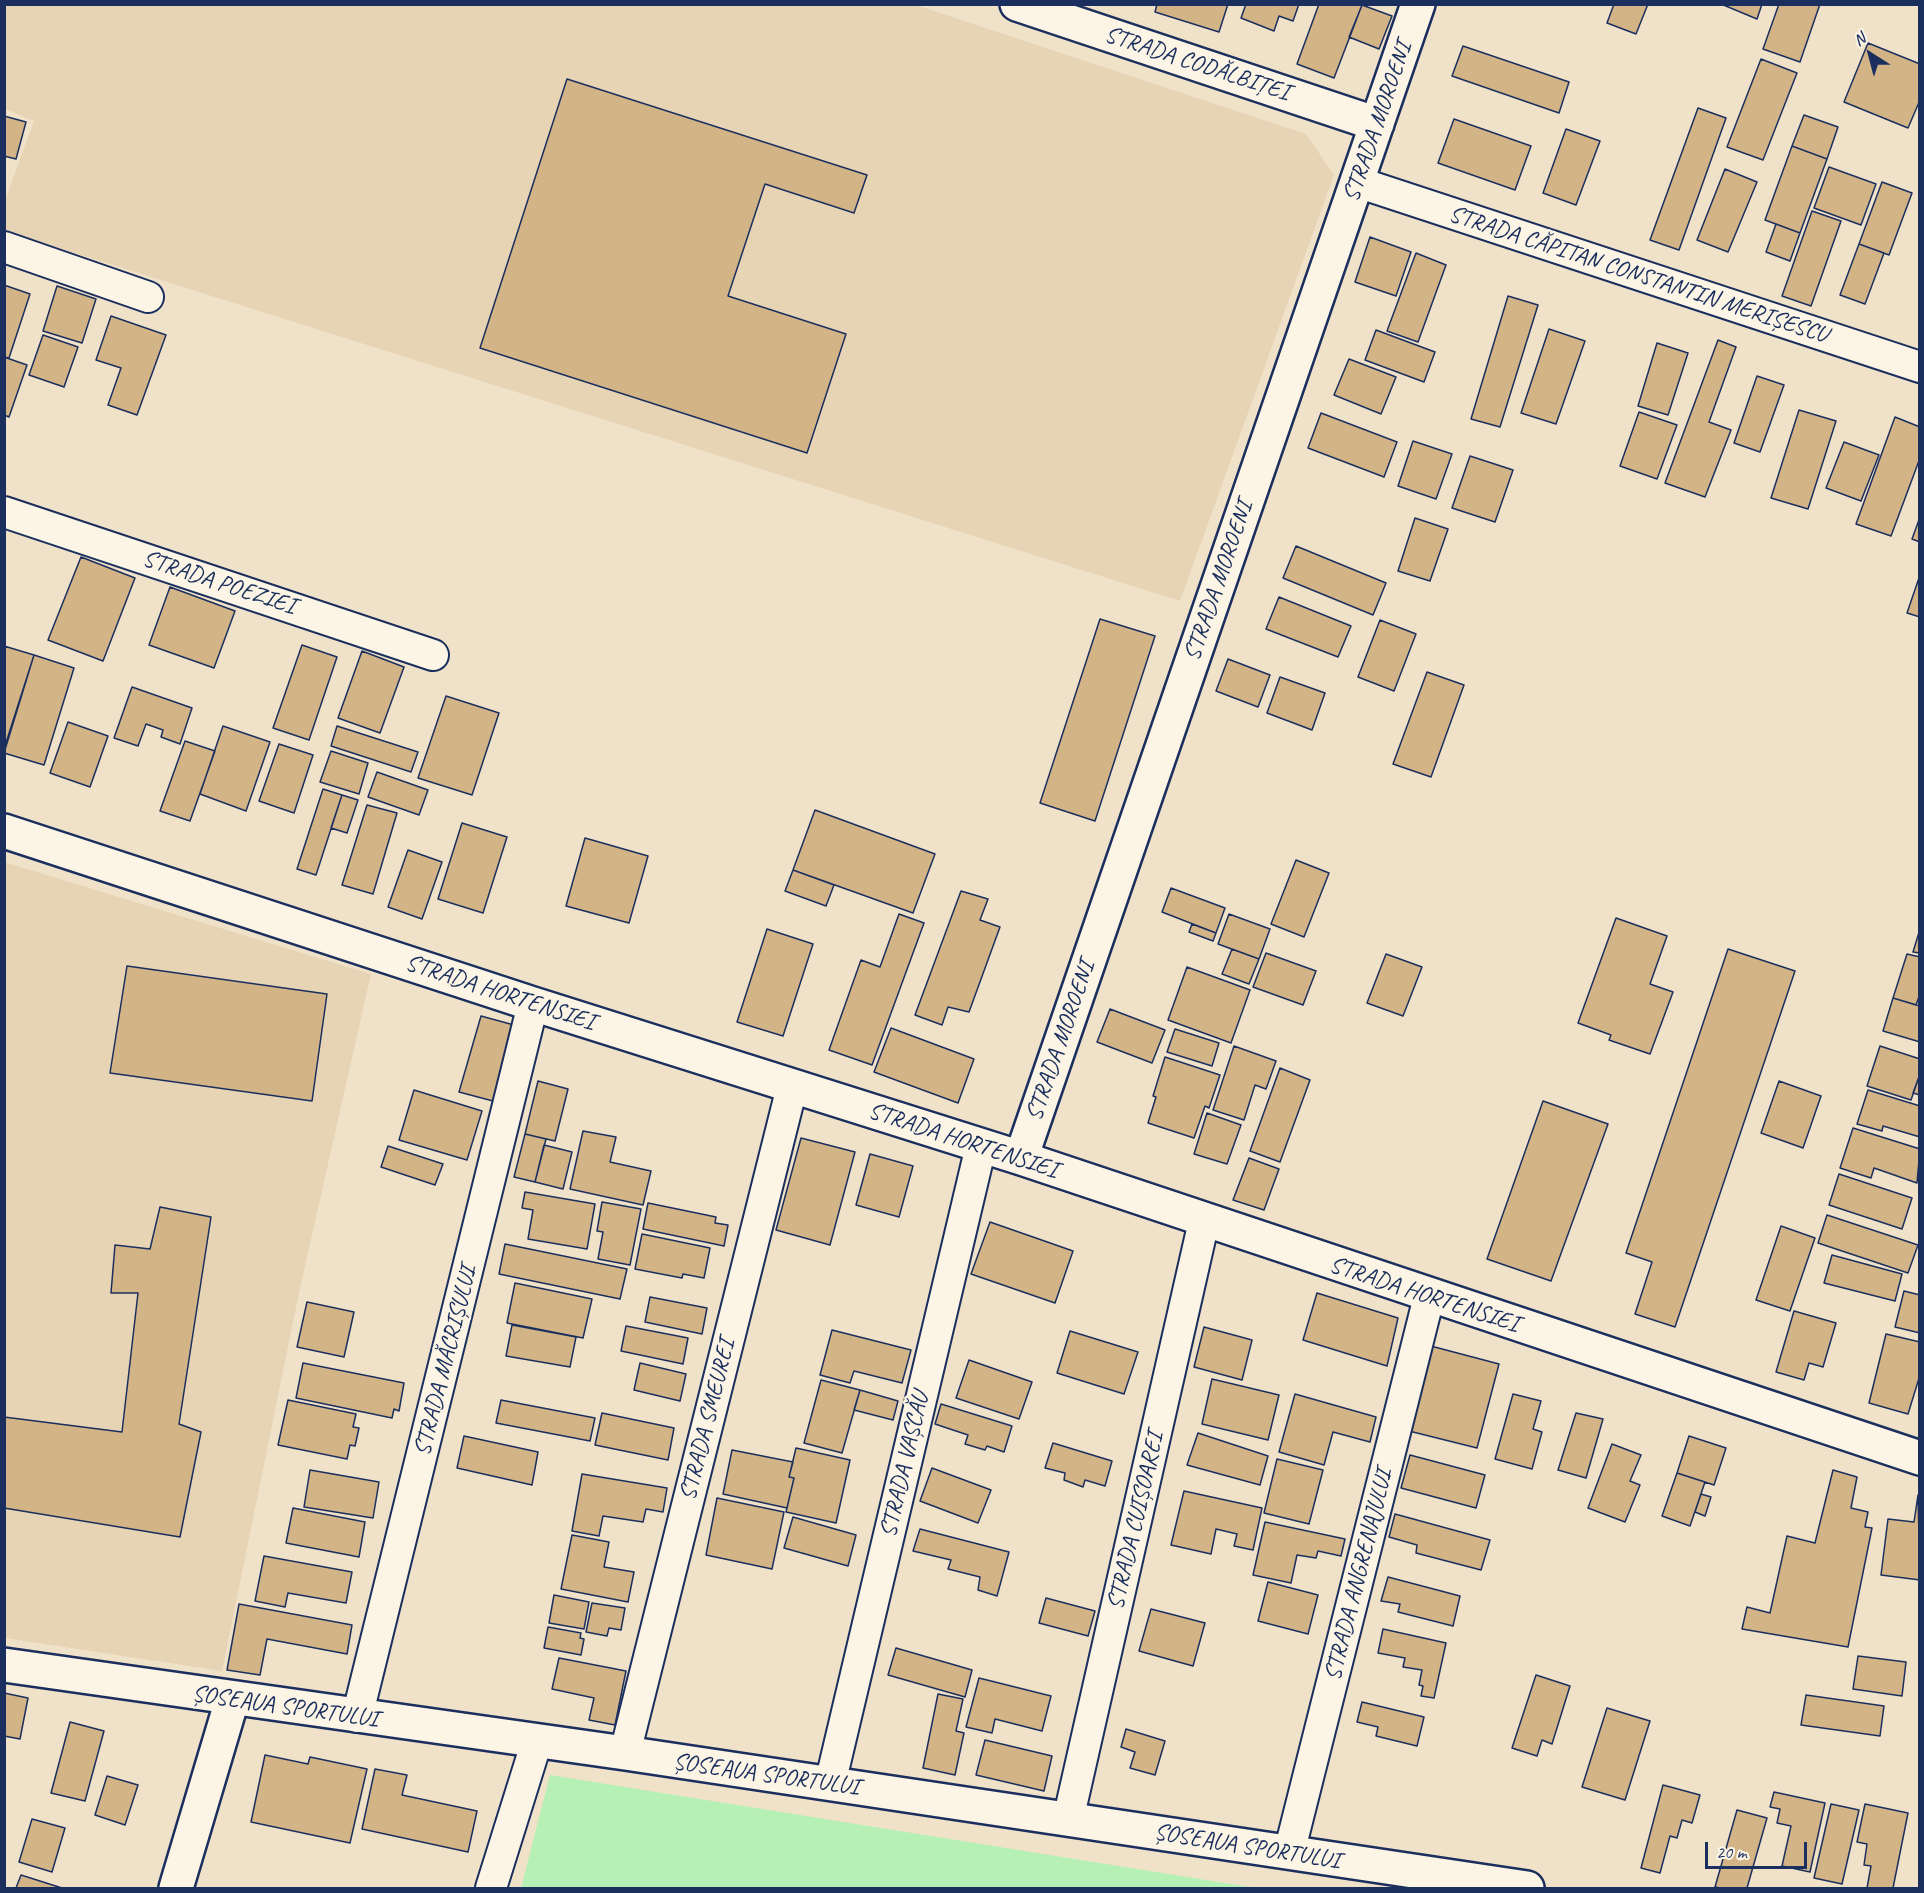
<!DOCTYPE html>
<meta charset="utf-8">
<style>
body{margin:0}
#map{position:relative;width:1924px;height:1893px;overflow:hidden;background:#f0e2c9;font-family:Caveat,sans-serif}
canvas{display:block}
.frame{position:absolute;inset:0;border:6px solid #1b2f5e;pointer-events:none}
.north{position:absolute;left:1840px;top:24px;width:60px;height:60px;-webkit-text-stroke:4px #fcf5e5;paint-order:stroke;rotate:324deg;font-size:16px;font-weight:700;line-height:24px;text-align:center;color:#1b2f5e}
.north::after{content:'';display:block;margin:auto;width:21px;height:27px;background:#1b2f5e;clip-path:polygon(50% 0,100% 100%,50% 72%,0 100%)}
.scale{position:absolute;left:1705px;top:1842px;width:102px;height:27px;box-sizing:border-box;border:3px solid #1b2f5e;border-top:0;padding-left:8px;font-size:18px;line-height:21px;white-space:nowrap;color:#1b2f5e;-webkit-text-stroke:4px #fcf5e5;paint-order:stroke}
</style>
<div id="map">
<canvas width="1924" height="1893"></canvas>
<div class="frame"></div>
<div class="north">N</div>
<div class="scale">20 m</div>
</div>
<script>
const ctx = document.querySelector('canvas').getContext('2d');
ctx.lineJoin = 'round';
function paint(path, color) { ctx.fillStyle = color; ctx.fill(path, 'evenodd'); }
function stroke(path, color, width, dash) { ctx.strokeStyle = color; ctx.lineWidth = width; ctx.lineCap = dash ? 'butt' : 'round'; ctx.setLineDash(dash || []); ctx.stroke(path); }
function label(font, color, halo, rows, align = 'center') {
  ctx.font = font + ' Caveat,sans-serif'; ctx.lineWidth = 4.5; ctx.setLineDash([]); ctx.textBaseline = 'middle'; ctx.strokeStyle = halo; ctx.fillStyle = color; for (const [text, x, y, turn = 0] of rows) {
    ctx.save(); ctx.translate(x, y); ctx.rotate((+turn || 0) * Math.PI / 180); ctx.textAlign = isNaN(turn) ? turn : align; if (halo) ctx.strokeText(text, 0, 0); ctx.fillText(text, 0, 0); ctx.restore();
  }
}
paint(new Path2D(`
 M5 4 916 5 1306 134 1334 175 1180 601 5 231 4 203 34 121 5 109Z
 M4 862 371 974 300 1288 222 1671 5 1638Z`), '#e7d4b5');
paint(new Path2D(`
 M550 1775 1256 1888H521Z`), '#b6f0b4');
const building = new Path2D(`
 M1157 4H1228L1219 32 1155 12Z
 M1246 4H1299L1293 21 1279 16 1274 31 1241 18Z
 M1319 4 1362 5 1334 78 1297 64Z
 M1614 4H1648L1636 34 1607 23Z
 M1721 4H1762L1757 19Z
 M1779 4H1820L1800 62 1763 49Z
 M1362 5 1392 16 1379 49 1349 37Z
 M1868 43 1920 64V100L1908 128 1844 102Z
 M1463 46 1569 82 1559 113 1452 76Z
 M1761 59 1797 73 1763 160 1727 147Z
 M567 79 867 175 854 213 765 184 728 296 846 334 807 453 480 348Z
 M1698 108 1726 118 1679 250 1650 240Z
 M1804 115 1838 127 1827 159 1792 146Z
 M4 116 26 122 16 159 4 156Z
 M1454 119 1531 146 1515 190 1438 163Z
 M1566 129 1600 141 1576 205 1543 193Z
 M1792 146 1827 159 1800 233 1765 220Z
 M1829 167 1876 184 1861 225 1814 208Z
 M1725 169 1757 182 1728 252 1697 240Z
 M1882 182 1912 193 1889 255 1859 244Z
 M1812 211 1841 221 1811 306 1782 296Z
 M1776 224 1800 233 1790 261 1766 252Z
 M1370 237 1411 252 1396 296 1355 282Z
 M1859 244 1884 253 1865 304 1840 295Z
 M1416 253 1446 265 1418 342 1387 331Z
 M4 285 30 294 9 358 4 357Z
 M57 286 96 299 82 343 43 331Z
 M1508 296 1538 305 1500 427 1471 419Z
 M111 316 166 335 137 415 108 405 121 368 96 360Z
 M1549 329 1585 341 1556 424 1521 413Z
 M1376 330 1435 352 1424 382 1365 360Z
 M43 335 78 347 64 387 29 375Z
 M1718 340 1736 347 1709 422 1731 430 1705 497 1665 483Z
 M1657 343 1688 353 1668 415 1638 406Z
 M4 357 27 365 9 417 4 415Z
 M1349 359 1396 377 1381 414 1334 395Z
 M1757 376 1784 385 1760 452 1734 443Z
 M1799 410 1836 421 1808 509 1771 498Z
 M1639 412 1677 425 1657 479 1620 466Z
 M1321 413 1397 442 1384 477 1308 448Z
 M1895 417 1920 427V458L1891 536 1856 524Z
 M1413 441 1452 454 1436 499 1398 486Z
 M1844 442 1879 455 1861 501 1826 488Z
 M1470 456 1513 470 1495 522 1452 508Z
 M1920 517V542L1912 539Z
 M1415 518 1448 529 1430 581 1398 571Z
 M1296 546 1386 583 1373 615 1283 578Z
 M81 557 135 578 103 661 48 640Z
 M1920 575V617L1907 613Z
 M170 587 235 611 214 668 149 645Z
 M1279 597 1351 626 1338 657 1266 629Z
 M1100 619 1155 636 1095 821 1040 803Z
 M1380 620 1416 634 1394 691 1358 677Z
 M302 645 337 657 309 740 273 728Z
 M4 646 34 655 4 749Z
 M362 651 404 667 380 733 338 718Z
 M34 655 74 668 44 765 4 753Z
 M1228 659 1270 675 1258 707 1216 691Z
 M1427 672 1464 685 1431 777 1393 764Z
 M1280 677 1325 693 1312 730 1267 713Z
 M132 687 192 708 180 744 161 737 163 730 146 724 138 746 114 738Z
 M446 696 499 713 472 795 418 778Z
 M68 722 108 736 90 787 50 773Z
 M223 726 270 742 246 811 200 794Z
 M337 726 418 752 411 772 331 746Z
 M185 741 215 751 190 821 160 811Z
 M279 744 313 755 294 813 259 801Z
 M331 751 368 763 359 794 320 782Z
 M377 772 428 790 419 815 368 797Z
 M323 789 342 795 316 875 297 869Z
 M342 795 358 800 347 833 331 828Z
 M367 805 397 813 373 894 342 885Z
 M815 810 935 854 913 913 793 870Z
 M462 823 507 837 483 913 438 899Z
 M585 838 648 856 629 923 566 906Z
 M408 850 442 862 422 919 388 907Z
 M1296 860 1329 873 1304 937 1271 924Z
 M793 870 834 885 826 906 785 891Z
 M1171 888 1225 908 1216 933 1162 912Z
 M961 891 988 899 980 920 1000 927 969 1012 948 1007 942 1025 915 1015Z
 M899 914 924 923 872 1065 829 1050 861 960 880 967Z
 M1229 914 1270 929 1259 959 1218 944Z
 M1616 918 1667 936 1650 984 1673 992 1650 1054 1609 1040 1611 1035 1578 1023Z
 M1192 924 1216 933 1213 941 1189 932Z
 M767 929 813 944 783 1036 737 1022Z
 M1920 929V953L1913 952Z
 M1232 949 1259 959 1249 984 1222 974Z
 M1728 949 1795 971 1675 1327 1635 1314 1652 1262 1626 1253Z
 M1266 953 1316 971 1303 1005 1253 987Z
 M1386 954 1422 967 1403 1016 1367 1003Z
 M1907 954 1920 957V994L1916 1005 1893 998Z
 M127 966 327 994 312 1101 110 1073Z
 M1187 967 1250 990 1231 1043 1168 1020Z
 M1893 998 1920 1006V1042L1883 1031Z
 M1110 1009 1165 1030 1152 1063 1097 1042Z
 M481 1016 514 1025 493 1101 459 1092Z
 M891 1028 974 1059 958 1103 874 1072Z
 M1175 1029 1219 1043 1212 1066 1167 1052Z
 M1234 1046 1276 1061 1266 1089 1255 1085 1244 1120 1213 1110Z
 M1880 1046 1920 1059V1074L1911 1100 1867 1086Z
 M1165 1057 1220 1075 1209 1108 1205 1106 1194 1138 1148 1123 1156 1097 1153 1096Z
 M1280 1068 1310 1080 1280 1162 1250 1151Z
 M1920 1074V1095L1913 1093Z
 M538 1081 568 1089 555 1141 525 1134Z
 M1779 1081 1821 1096 1803 1148 1761 1133Z
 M414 1090 482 1111 467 1160 399 1140Z
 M1868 1090 1920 1106V1137L1883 1126 1882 1131 1857 1124Z
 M1543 1101 1608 1124 1551 1281 1487 1259Z
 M1207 1113 1241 1125 1227 1164 1194 1154Z
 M1853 1128 1920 1149 1917 1183 1874 1168 1871 1178 1840 1168Z
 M583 1131 616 1137 610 1162 651 1171 643 1205 570 1189Z
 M525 1134 546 1139 535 1182 514 1177Z
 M801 1138 855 1152 830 1245 776 1230Z
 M544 1145 572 1152 563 1189 535 1182Z
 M388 1146 443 1164 435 1185 381 1167Z
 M870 1154 913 1166 899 1217 856 1205Z
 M1249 1158 1279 1169 1264 1210 1233 1200Z
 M1839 1174 1912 1198 1902 1229 1829 1205Z
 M525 1192 595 1204 587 1249 528 1239 533 1210 522 1208Z
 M602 1202 641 1209 630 1265 598 1259 603 1232 597 1231Z
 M648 1203 716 1217 715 1223 728 1225 724 1246 643 1229Z
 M160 1207 211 1217 179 1424 201 1432 180 1537 4 1508V1417L122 1432 138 1293H111L115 1245 150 1249Z
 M1827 1215 1918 1245 1908 1273 1818 1243Z
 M990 1222 1073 1251 1055 1303 971 1274Z
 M1781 1226 1815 1238 1790 1311 1756 1300Z
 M642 1234 710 1248 704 1278 683 1274 682 1278 635 1269Z
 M505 1244 627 1269 620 1299 499 1274Z
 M1832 1255 1902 1274 1895 1301 1824 1283Z
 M515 1283 592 1299 583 1338 507 1323Z
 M1904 1291 1920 1295V1333L1895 1327Z
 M1317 1293 1398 1318 1387 1366 1303 1340Z
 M650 1297 707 1308 702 1334 645 1322Z
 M307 1302 354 1312 344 1357 297 1347Z
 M1794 1311 1836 1323 1823 1367 1809 1363 1804 1380 1776 1372Z
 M512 1325 576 1337 570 1367 506 1356Z
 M626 1326 688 1338 683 1364 621 1351Z
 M1204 1327 1252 1340 1242 1380 1194 1367Z
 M832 1330 911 1350 902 1383 854 1371 850 1383 820 1375Z
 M1070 1331 1138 1352 1124 1394 1057 1373Z
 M1886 1334 1920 1342V1375L1908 1414 1869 1403Z
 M1427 1345 1499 1364 1477 1448 1405 1430Z
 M969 1360 1032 1382 1019 1419 956 1398Z
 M303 1363 404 1383 399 1411 394 1409 392 1418 296 1398Z
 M640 1363 686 1374 680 1401 634 1390Z
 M1212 1379 1279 1395 1268 1440 1202 1424Z
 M821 1380 860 1390 842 1453 804 1443Z
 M860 1390 898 1401 893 1420 854 1410Z
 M1295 1394 1376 1417 1370 1442 1333 1432 1324 1465 1279 1452Z
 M1513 1394 1541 1401 1533 1429 1542 1432 1532 1469 1495 1459Z
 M288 1400 356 1414 353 1427 359 1428 355 1446 350 1445 347 1459 278 1445Z
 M501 1400 595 1418 590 1441 496 1423Z
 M941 1404 1012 1426 1004 1452 987 1446 985 1450 965 1444 968 1435 935 1424Z
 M602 1413 674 1428 668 1460 595 1445Z
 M1576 1413 1603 1419 1586 1478 1558 1470Z
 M1198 1433 1268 1456 1260 1485 1187 1465Z
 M464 1436 538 1452 532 1485 457 1468Z
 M1689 1436 1726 1448 1714 1485 1677 1473Z
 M1053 1443 1112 1461 1105 1486 1085 1480 1083 1487 1064 1480 1065 1473 1045 1468Z
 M1612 1444 1641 1455 1630 1481 1640 1485 1625 1522 1588 1508Z
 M796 1448 850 1460 836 1523 786 1512 794 1478 789 1477Z
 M732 1450 793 1462 789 1477 794 1478 787 1508 723 1494Z
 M1410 1455 1485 1475 1476 1508 1401 1488Z
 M1277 1459 1323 1470 1309 1524 1264 1513Z
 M932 1468 991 1490 978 1523 920 1501Z
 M310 1470 379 1482 373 1518 304 1507Z
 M1833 1470 1857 1477 1851 1508 1868 1512 1865 1527 1872 1528 1848 1647 1742 1629 1747 1607 1770 1613 1787 1536 1815 1543Z
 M1677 1473 1705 1482 1690 1526 1662 1516Z
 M582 1474 667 1488 663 1512 646 1509 643 1522 603 1516 599 1536 572 1531Z
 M1184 1491 1262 1508 1253 1550 1234 1546 1237 1534 1216 1529 1211 1554 1171 1545Z
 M1701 1494 1711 1497 1705 1516 1695 1512Z
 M1918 1495 1920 1580 1881 1575 1888 1519 1914 1522Z
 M717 1498 784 1512 772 1569 706 1555Z
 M293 1508 365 1522 359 1557 286 1543Z
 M1395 1514 1490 1540 1481 1570 1416 1553 1417 1545 1389 1537Z
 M793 1517 856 1535 848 1566 784 1548Z
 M1265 1522 1345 1539 1341 1556 1318 1551 1316 1558 1297 1555 1291 1583 1253 1575Z
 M920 1529 1009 1552 997 1596 978 1590 980 1577 948 1569 951 1560 913 1551Z
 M572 1535 609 1542 604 1567 634 1572 628 1602 561 1589Z
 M264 1556 352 1572 346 1603 288 1593 285 1607 255 1601Z
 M1388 1577 1460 1596 1453 1626 1398 1612 1400 1604 1381 1601Z
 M1268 1582 1318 1595 1308 1634 1258 1621Z
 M554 1595 589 1602 584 1629 549 1623Z
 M1046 1598 1095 1611 1088 1636 1039 1623Z
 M592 1603 625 1608 621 1630 609 1628 607 1636 586 1632Z
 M239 1604 352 1625 347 1654 267 1639 260 1675 227 1670Z
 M1151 1609 1205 1623 1193 1666 1139 1651Z
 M548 1627 581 1633 580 1638 584 1639 581 1655 544 1648Z
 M1383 1629 1446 1643 1434 1698 1421 1696 1423 1686 1419 1685 1422 1670 1403 1667 1405 1658 1378 1653Z
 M896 1648 972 1670 965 1697 888 1675Z
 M1858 1656 1906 1662 1902 1696 1853 1689Z
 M559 1658 626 1671 615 1725 589 1720 594 1698 552 1689Z
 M1536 1675 1570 1686 1552 1744 1542 1740 1537 1756 1512 1748Z
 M979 1678 1051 1696 1042 1731 995 1719 992 1733 966 1727Z
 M4 1693 28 1698 20 1739 4 1736Z
 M938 1694 963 1699 956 1731 964 1733 955 1775 923 1768Z
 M1806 1695 1884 1706 1880 1736 1801 1725Z
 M1362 1702 1424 1717 1417 1746 1376 1736 1378 1727 1357 1722Z
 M1607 1708 1650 1721 1625 1800 1582 1787Z
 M70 1722 104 1731 85 1801 51 1793Z
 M1126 1729 1165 1741 1155 1775 1130 1768 1135 1752 1121 1747Z
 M985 1740 1052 1756 1044 1791 976 1775Z
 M265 1755 308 1764 310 1757 367 1769 350 1843 251 1822Z
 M375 1769 407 1775 402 1795 477 1811 468 1852 362 1829Z
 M107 1776 138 1785 125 1825 95 1815Z
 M1663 1785 1700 1795 1692 1823 1682 1820 1677 1838 1670 1836 1660 1873 1641 1868Z
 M1774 1792 1825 1803 1810 1872 1782 1866 1791 1826 1777 1823 1780 1809 1770 1807Z
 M1831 1804 1859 1810 1842 1884 1814 1878Z
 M1865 1804 1908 1813 1893 1888H1867L1871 1866 1864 1865 1867 1844 1857 1842Z
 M1737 1810 1767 1818 1747 1888H1721L1715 1887Z
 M32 1819 65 1828 52 1872 19 1862Z
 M21 1875 62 1888H16Z`);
paint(building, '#d3b487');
stroke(building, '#1b2f5e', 1.5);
const street = new Path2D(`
 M1357 182 1920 367
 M4 247 148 297
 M4 512 433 655
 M357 1717 533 1004
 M625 1753 792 1087
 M830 1784 981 1146
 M1068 1820 1204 1221
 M1289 1853 1429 1297
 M491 1888 537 1741`);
const secondary = new Path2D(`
 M1017 4 1377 124
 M4 831 533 1004 1021 1158 1920 1458
 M1021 1158 1418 4
 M4 1665 625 1753 1527 1888
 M176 1888 232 1700`);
stroke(street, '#1b2f5e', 34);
stroke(secondary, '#1b2f5e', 38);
stroke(street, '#fcf5e5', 30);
stroke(secondary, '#fcf5e5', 33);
label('24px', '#1b2f5e', '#fcf5e5', [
 ["STRADA CODĂLBIȚEI",1197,64,18],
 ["STRADA MOROENI",1378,122,-71],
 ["STRADA CĂPITAN CONSTANTIN MERIȘESCU",1638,275,18],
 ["STRADA MOROENI",1219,581,-71],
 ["STRADA POEZIEI",219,583,18],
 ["STRADA HORTENSIEI",500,993,18],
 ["STRADA MOROENI",1061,1041,-71],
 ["STRADA HORTENSIEI",963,1141,18],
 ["STRADA HORTENSIEI",1424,1295,18],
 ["STRADA MĂCRIȘULUI",446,1361,-76],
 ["STRADA SMEUREI",708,1420,-76],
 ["STRADA VAȘCĂU",905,1465,-77],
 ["STRADA CUIȘOAREI",1136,1521,-77],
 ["STRADA ANGRENAJULUI",1359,1575,-76],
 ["ȘOSEAUA SPORTULUI",285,1707,8],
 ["ȘOSEAUA SPORTULUI",766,1775,8],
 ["ȘOSEAUA SPORTULUI",1247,1847,9]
]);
</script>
